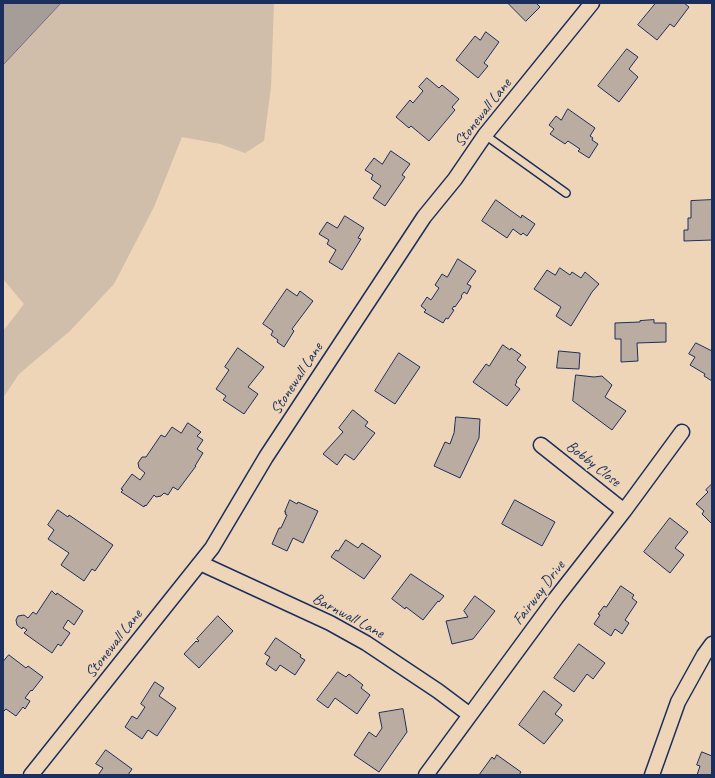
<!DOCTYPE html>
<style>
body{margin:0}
#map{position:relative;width:715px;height:778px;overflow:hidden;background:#efd5b7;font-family:Caveat,sans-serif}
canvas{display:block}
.frame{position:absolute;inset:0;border:4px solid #1b2f5e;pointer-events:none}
</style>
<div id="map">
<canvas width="715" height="778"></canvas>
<div class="frame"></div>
</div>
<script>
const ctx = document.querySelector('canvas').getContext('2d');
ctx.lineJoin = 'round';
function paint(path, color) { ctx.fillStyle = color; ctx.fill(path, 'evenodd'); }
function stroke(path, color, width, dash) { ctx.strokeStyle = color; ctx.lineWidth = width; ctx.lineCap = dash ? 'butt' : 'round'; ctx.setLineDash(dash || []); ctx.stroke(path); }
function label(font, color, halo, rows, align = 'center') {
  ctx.font = font + ' Caveat,sans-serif'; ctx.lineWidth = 3; ctx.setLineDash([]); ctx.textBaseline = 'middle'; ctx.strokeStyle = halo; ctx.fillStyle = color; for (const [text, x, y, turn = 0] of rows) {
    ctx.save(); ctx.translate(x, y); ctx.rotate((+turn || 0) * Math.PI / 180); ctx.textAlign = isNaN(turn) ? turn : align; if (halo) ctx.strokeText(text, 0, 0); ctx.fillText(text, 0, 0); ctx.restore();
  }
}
paint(new Path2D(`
 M61 3H274L271 87 264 141 245 153 220 144 182 137 154 207 114 284 70 331 19 374 3 398V331L24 304 3 279V65Z`), '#d0bdaa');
const water = new Path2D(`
 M3 3H61L3 65Z`);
paint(water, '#a69c98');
stroke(water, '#6e7081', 1);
const building = new Path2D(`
 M508 3H536L540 7 526 21Z
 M656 3H684L689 7 674 27 670 24 657 40 638 25Z
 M486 32 499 42 484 63 488 66 478 78 456 60 475 36 480 40Z
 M627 49 638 57 629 69 638 77 619 102 598 86Z
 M427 78 439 88 442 85 459 99 452 107 455 110 429 141 411 126 409 128 396 117 410 100 413 103 423 91 419 87Z
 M568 109 595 128 590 136 593 138 592 140 598 144 589 158 578 151 580 149 568 141 565 144 550 134 554 129 549 125 556 116 561 120Z
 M391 151 410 164 402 175 405 177 385 206 373 198 381 186 371 179 373 175 365 170 374 158 382 164Z
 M496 200 521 218 522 215 535 224 527 236 523 233 521 235 513 229 507 238 482 221Z
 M712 200V240L684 241V230H688V218H691V201Z
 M345 216 364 228 358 238 361 239 342 270 329 262 336 250 327 244 329 240 319 234 327 222 337 228Z
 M458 259 476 271 467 284 471 286 467 294 464 292 461 296 462 297 455 307 454 306 452 309 454 310 448 319 446 318 443 323 424 312 426 310 421 306 427 297 431 300 439 288 435 285 442 274 447 277Z
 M560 268 570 275 572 272 581 278 585 272 599 284 592 292 571 326 556 316 561 307 534 289 547 270 555 275Z
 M287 289 297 296 300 291 313 301 292 329 294 331 284 347 277 342 278 340 271 335 273 331 263 324Z
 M654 320V323H666V342L637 343 638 361 621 362V339H615V323L640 322V321Z
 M696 343 712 351V381L704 376 705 374 690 365 695 357 689 354Z
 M503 345 510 350 511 348 521 355 517 360 526 367 516 381 517 382 515 385 520 389 507 406 473 382 486 364 489 366Z
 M238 348 264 367 248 387 258 394 244 414 223 400 226 396 216 389 229 370 225 367Z
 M559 351 580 353 579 369 557 368Z
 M399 353 420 367 395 404 375 391Z
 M576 375 594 377 602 376 612 385 605 397 626 411 612 430 573 401Z
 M353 410 368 422 365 426 375 433 354 460 345 454 337 465 323 454 343 432 339 428Z
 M456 417 480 419 479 438 460 478 434 466 445 442 450 444 454 433Z
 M188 423 201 432 197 436 203 440 197 449 203 453 195 466H196L178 490 173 487 168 495 164 493 161 496 156 497 154 495 146 506 145 505 144 507 121 492 123 490 121 489 132 474 140 480 145 473 139 468 138 463 142 457H146L161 435 165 437 172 427 181 433Z
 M712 484V524L702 514 704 511 696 504 708 492 706 490Z
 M290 500 297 504 298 502 318 511 303 543 293 538 287 551 272 544 279 528H281L287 515 285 514 286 512H285Z
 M515 500 555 522 542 546 502 524Z
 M58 510 68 517 69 515 113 545 95 571 92 569 84 581 61 565 69 553 48 539 54 530 48 525Z
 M670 518 688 532 675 548 684 555 670 573 644 552Z
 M346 540 358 548 362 543 381 556 364 579 331 557 336 550 338 551Z
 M411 574 444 596 439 602 438 601 423 620 406 607 405 609 392 599Z
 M621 586 634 595 632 598 637 602 625 620 629 623 622 634 615 629 611 636 594 624 600 615 598 614 604 606 606 607Z
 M52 591 56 595 57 593 83 611 74 625 68 620 63 628 70 633 61 646 58 644 52 653 24 633 27 630 23 627 22 629 17 625 16 620 18 616 24 615 28 618 33 612 36 614Z
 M475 596 495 611 473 639 452 644 446 621 468 617 464 611Z
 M218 616 233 631 199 668 184 654 196 641 197 642 199 641 197 639Z
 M276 638 301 655 300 657 305 660 295 675 280 665 276 671 266 664 270 657 265 654Z
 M579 644 605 663 593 679 587 674 574 692 554 678Z
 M9 655 26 668 28 666 43 677 32 691 31 690 25 698 30 701 25 709 23 707 16 716 6 709 3 712V662Z
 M338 672 346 677 349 674 363 685 361 688 370 695 357 714 335 698 328 708 317 700Z
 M155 682 164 688 159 696 176 708 157 736 148 730 142 739 125 727 132 716 137 719 145 707 141 704Z
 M544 691 562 705 555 714 563 720 544 744 519 725Z
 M403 709 407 732 379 772 354 755 369 732 376 737 382 728 379 713Z
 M106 750 132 769 128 775H98L103 768 96 764Z
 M702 752 712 756V775H697L700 766 697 765Z
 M497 755 521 772 519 775H479L492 757 494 759Z`);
paint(building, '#bbaca1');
stroke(building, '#1b2f5e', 1);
const service = new Path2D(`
 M485 135 566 193`);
const minor = new Path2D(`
 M541 445 624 511
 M200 563 330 623 366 643 438 691 470 715
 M31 775 212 548 266 457 424 217 455 179 485 135 592 3
 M426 775 556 598 624 511 682 432
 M652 775 678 702 704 655 712 644`);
stroke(service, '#1b2f5e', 10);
stroke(minor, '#1b2f5e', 17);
stroke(service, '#efd5b7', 7);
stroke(minor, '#efd5b7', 14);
label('16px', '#1b2f5e', '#efd5b7', [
 ["Stonewall Lane",483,113,-52],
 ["Stonewall Lane",297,379,-57],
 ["Bobby Close",593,464,38],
 ["Fairway Drive",539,593,-53],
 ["Barnwall Lane",348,616,28],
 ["Stonewall Lane",114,644,-52]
]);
</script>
